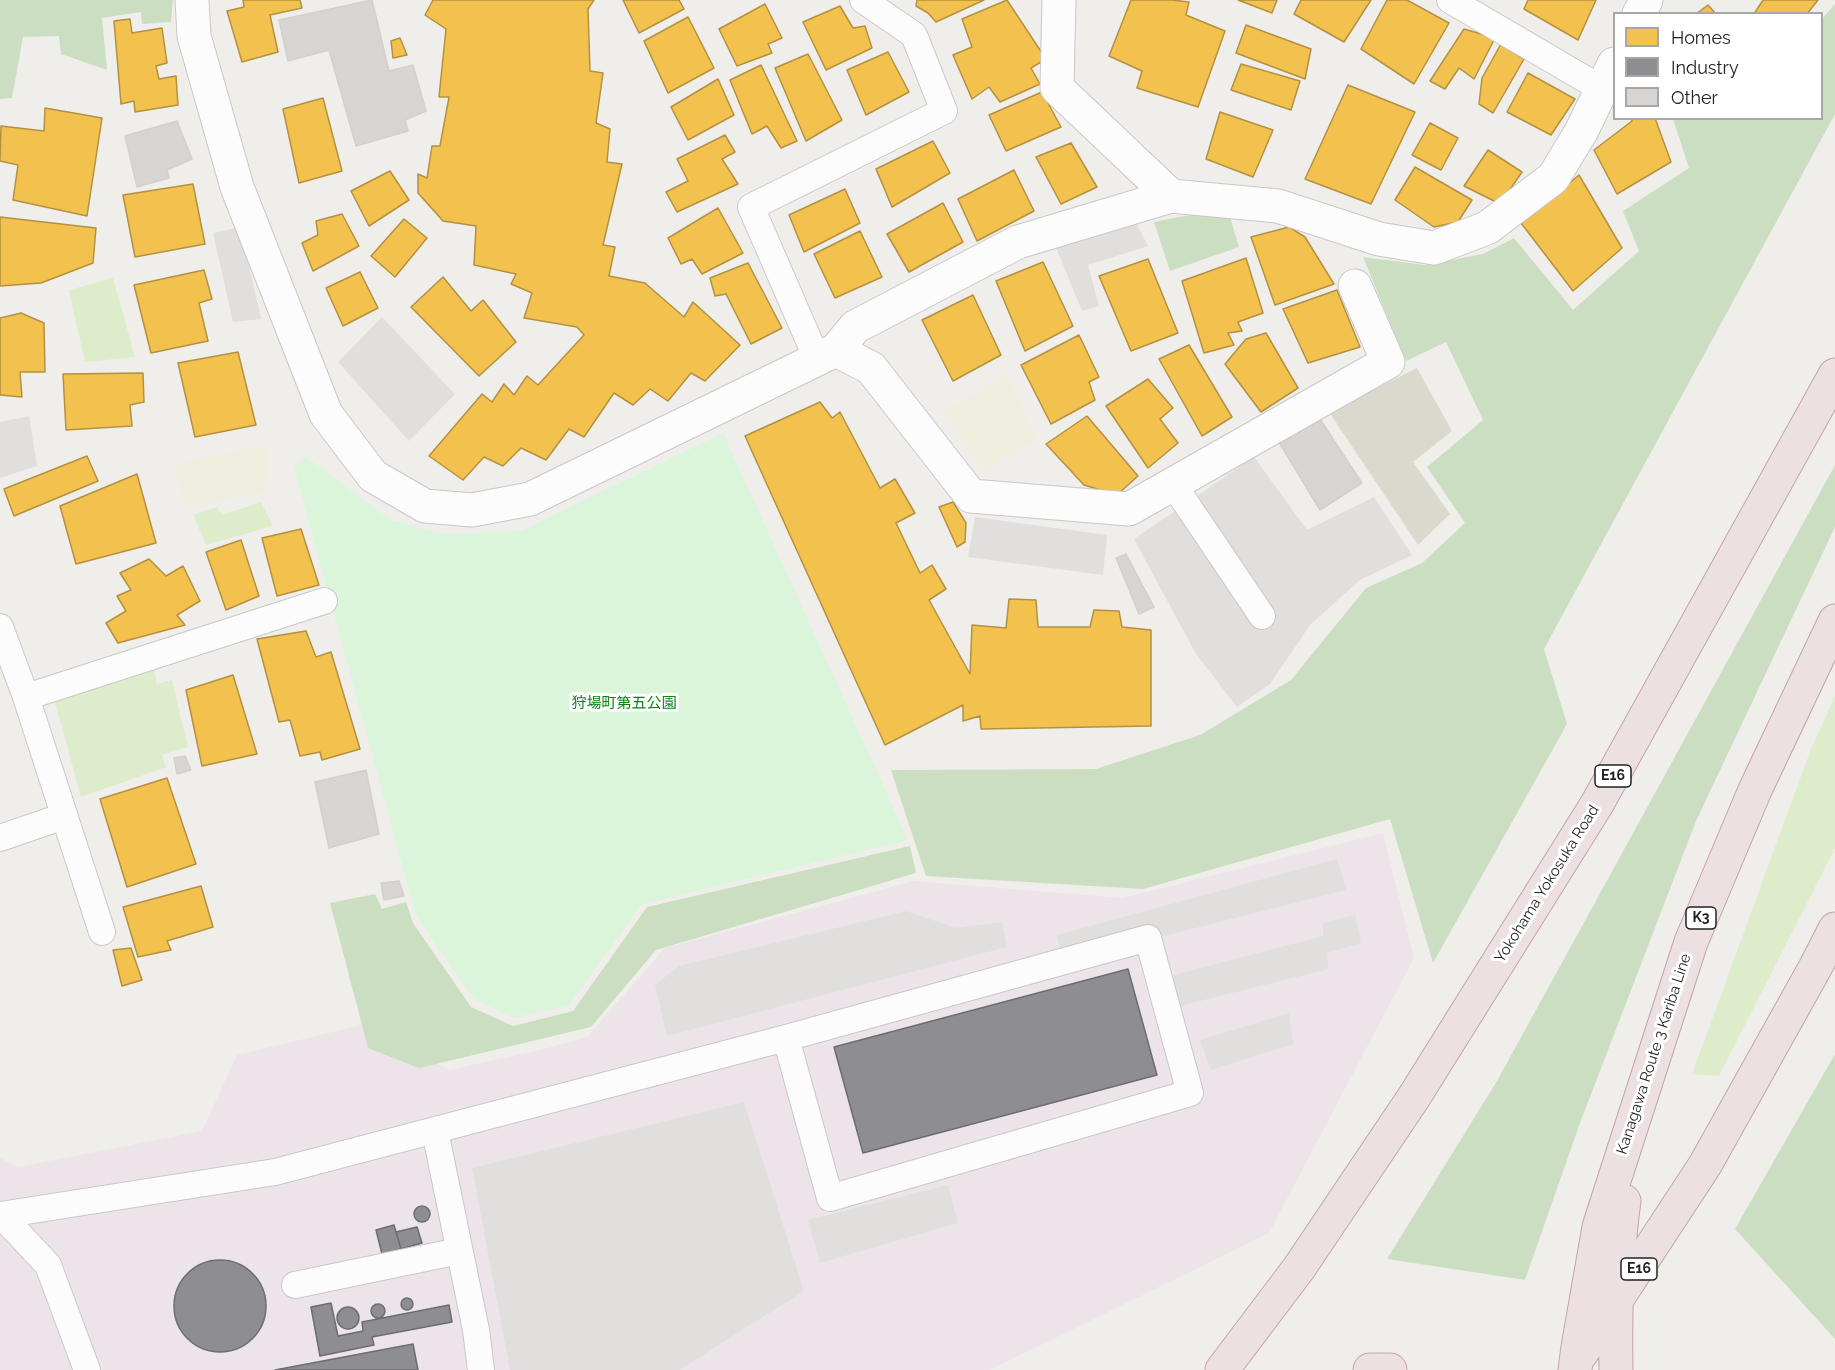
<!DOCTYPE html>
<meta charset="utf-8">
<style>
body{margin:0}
#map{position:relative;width:1835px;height:1370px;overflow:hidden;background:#f0eeeb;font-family:Raleway,sans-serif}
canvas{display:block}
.legend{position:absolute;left:1613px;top:12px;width:210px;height:108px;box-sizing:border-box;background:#fff;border:2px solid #a7a7a7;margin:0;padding:8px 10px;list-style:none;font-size:18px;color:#222}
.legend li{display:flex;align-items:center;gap:12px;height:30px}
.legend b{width:30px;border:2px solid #a7a7a7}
</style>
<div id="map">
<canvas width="1835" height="1370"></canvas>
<ul class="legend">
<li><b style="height:16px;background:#f2c14e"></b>Homes</li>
<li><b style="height:16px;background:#8d8d92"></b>Industry</li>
<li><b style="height:16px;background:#d7d4d2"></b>Other</li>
</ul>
</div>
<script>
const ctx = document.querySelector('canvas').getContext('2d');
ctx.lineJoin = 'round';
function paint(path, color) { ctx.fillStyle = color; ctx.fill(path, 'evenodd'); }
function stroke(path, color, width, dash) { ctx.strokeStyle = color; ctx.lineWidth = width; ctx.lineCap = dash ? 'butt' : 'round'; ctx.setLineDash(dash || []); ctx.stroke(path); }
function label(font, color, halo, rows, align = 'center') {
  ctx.font = font + ' Raleway,"Noto Sans JP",sans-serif'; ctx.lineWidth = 6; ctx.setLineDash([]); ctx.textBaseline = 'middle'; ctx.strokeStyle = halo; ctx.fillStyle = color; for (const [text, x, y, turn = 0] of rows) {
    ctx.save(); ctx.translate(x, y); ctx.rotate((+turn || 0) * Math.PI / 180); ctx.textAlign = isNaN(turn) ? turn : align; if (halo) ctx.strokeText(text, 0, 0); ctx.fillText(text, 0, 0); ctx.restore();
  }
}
paint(new Path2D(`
 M1383 833 1414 958 1269 1233 990 1370H0V1158L18 1167 202 1131 237 1055 366 1024 449 1070 540 1050 587 1037 665 948 914 881 1122 898Z`), '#ede4e9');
paint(new Path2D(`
 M1417 368 1452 431 1413 462 1450 514 1418 545 1329 412Z`), '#d9d9cd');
paint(new Path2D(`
 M1007 376 1037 439 983 472 944 411Z
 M266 445 268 462 266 492 185 507 174 464Z`), '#efefdf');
paint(new Path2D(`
 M113 278 135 357 85 362 69 290Z
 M261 502 273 526 206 545 193 515 217 507 222 515Z
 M153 666 157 684 172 680 188 747 162 755 166 767 81 797 53 695Z
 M1835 696V848L1719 1076 1692 1074 1811 749Z`), '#ddeccb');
paint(new Path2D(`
 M0 0H173L171 22 142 24 141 12 102 18 107 70 61 54 59 36 23 37 12 98 0 99Z
 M1835 4V114L1544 649 1567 724 1433 963 1390 819 1143 889 926 876 891 770 1096 769 1200 735 1291 680 1366 588 1422 563 1465 523 1427 467 1483 420 1446 342 1406 361 1363 257 1424 265 1483 254 1514 238 1573 310 1639 251 1623 211 1689 168 1673 119 1822 118V19Z
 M1195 214 1230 217 1239 247 1170 271 1154 222Z
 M1835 465V527L1696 821 1580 1123 1525 1280 1387 1259 1497 1081Z
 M910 846 916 873 656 950 591 1027 419 1068 368 1048 330 903 375 894 382 909 406 902 413 923 471 1007 513 1026 573 1011 647 907Z
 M1835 1054V1339L1735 1229Z`), '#cbdec1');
paint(new Path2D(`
 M723 433 908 840 642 904 569 1005 513 1018 474 999 416 916 294 467 306 457 390 520 443 534 521 531Z`), '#daf5da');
paint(new Path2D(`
 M1135 220 1148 246 1088 265 1099 306 1082 311 1055 245Z
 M240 227 261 319 233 322 213 233Z
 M382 317 455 394 409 441 338 362Z
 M29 416 37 466 0 478V422Z
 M1254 457 1307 530 1374 497 1412 555 1360 580 1310 625 1270 684 1237 707 1196 654 1134 539Z
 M975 517 1107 535 1103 575 968 557Z
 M1337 859 1346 890 1160 937 1154 926 1060 948 1057 935Z
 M906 911 956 928 1002 922 1007 947 667 1036 655 985 679 966Z
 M1355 915 1361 943 1326 953 1329 969 1180 1006 1170 976 1323 936V923Z
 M1289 1013 1293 1044 1211 1070 1200 1040Z
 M744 1102 804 1291 679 1370H510L472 1168Z
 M948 1185 958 1223 820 1263 808 1220Z`), '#e0dfde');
const homes = new Path2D(`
 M243 0H300L302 8 270 15 278 52 242 62 227 11 244 7Z
 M433 0H594L588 9 590 71 603 73 596 123 610 129 607 162 622 164 603 245 615 247 609 276 645 283 684 317 693 302 740 345 705 381 691 373 668 401 650 389 633 405 614 393 584 437 569 429 546 460 521 448 503 466 484 457 463 480 429 456 482 394 492 402 504 384 514 395 527 376 538 385 584 335 577 327 524 318 532 293 511 284 516 274 474 265 476 226 443 221 418 193V174L427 178 432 146H440L449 97H439L446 29 425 15Z
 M623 0H679L684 9 639 33Z
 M917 0H984L936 22 928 13 916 6Z
 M1007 0 1046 59 1031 68 1040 84 1000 102 989 87 972 99 953 55 972 47 962 19Z
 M1131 0H1172L1189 2 1186 15 1225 31 1198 107 1137 88 1142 71 1109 56Z
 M1238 0H1277L1272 13Z
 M1301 0H1371L1344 42 1294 14Z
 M1387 0H1407L1449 23 1414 84 1361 49Z
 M1528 0H1596L1578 40 1524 9Z
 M1763 0H1818L1807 14H1754Z
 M765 4 782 38 768 44 772 53 737 66 719 29Z
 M1708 5 1716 14H1696Z
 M840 6 853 28 865 26 872 48 826 70 803 22Z
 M688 17 714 68 668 93 644 41Z
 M130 19 132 33 162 28 167 63 156 66 159 79 176 76 178 105 135 112 134 101 121 104 114 21Z
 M1246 25 1311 49 1305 79 1236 53Z
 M1464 29 1495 38 1474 79 1459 68 1445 89 1430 81Z
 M400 38 407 55 393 58 391 41Z
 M1501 44 1524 59 1493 113 1479 104 1482 78Z
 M888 52 909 92 866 115 847 70Z
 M808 54 842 120 806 141 775 68Z
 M1241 64 1300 81 1291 110 1231 90Z
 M761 65 797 141 781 148 767 126 752 134 730 80Z
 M1528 73 1575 99 1551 135 1507 112Z
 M718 79 734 115 688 140 671 107Z
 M1348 85 1415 112 1371 204 1305 179Z
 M1042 92 1061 127 1006 151 989 115Z
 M323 98 342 171 299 183 283 109Z
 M45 108 102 118 87 216 13 200 18 165 0 161 1 126 44 131Z
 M1220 112 1273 130 1253 177 1206 159Z
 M1631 118H1655L1671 162 1617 194 1594 150 1632 121Z
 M1430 123 1458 138 1441 170 1412 155Z
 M725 135 735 152 722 159 738 184 677 212 666 192 688 181 677 159Z
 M933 141 950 173 892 207 876 169Z
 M1071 143 1097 187 1061 204 1036 157Z
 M1488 150 1522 172 1500 204 1464 186Z
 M1415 167 1472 200 1458 222 1434 227 1395 200Z
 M1014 170 1034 211 977 241 958 199Z
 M390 171 409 200 369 226 351 191Z
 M1579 175 1622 248 1573 291 1521 223Z
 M193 184 205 244 135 257 123 195Z
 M845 189 860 223 804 252 789 215Z
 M943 203 963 242 909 272 887 234Z
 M718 208 743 253 702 274 692 259 681 264 668 238Z
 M342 214 359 246 313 271 302 243 318 235 316 221Z
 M0 217 96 228 93 263 41 283 0 286Z
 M404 219 427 238 395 277 371 256Z
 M1289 227 1305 237 1334 284 1275 305 1251 237Z
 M860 231 882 277 835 298 814 254Z
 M1246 258 1263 313 1238 322 1242 331 1228 333 1234 345 1204 353 1182 281Z
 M1148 259 1178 333 1131 351 1099 276Z
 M1043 262 1073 326 1025 351 996 281Z
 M748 263 782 328 751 344 726 294 715 296 710 278Z
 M204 270 212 299 199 303 208 341 151 353 134 285Z
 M360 272 378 308 343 326 326 288Z
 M443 277 471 311 483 300 516 342 479 376 411 307Z
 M1337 290 1360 347 1308 363 1283 309Z
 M973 295 1001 355 953 381 922 320Z
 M21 313 44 323 45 372H20L22 397 0 395V318Z
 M1266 333 1298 388 1261 412 1225 364 1246 339Z
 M1079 335 1099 377 1089 382 1095 400 1051 424 1021 365Z
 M1189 345 1232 417 1202 436 1159 359Z
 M238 352 256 425 195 437 178 363Z
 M143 373 144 402 130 405 132 426 66 430 63 374Z
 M1148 379 1173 408 1160 419 1178 443 1148 468 1106 406Z
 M820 402 832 418 840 412 880 488 895 479 915 513 896 523 920 573 932 565 946 589 929 600 970 674 972 625 1006 628 1009 599 1036 600 1038 627H1090L1094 610 1119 611 1122 627 1151 630V726L981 729 980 716 963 721V705L885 745 745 436Z
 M1087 416 1138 476 1117 495 1084 485 1046 444Z
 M87 456 98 481 14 516 4 489Z
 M137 474 156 543 76 564 60 506Z
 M953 502 966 523 965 542 957 547 939 507Z
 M301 529 319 585 277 596 262 538Z
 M241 540 259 596 226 610 206 552Z
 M149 559 166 576 183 566 200 601 177 615 185 625 118 643 106 623 126 611 117 596 131 590 120 573Z
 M306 631 316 657 331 652 360 749 322 760 320 752 300 756 290 720 279 722 257 639Z
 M233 675 257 754 202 766 186 690Z
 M167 778 196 864 127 887 100 799Z
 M201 886 213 927 167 941 171 950 138 957 123 907Z
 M131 948 142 980 122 986 113 950Z`);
paint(homes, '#f2c14e');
stroke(homes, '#b49141', 1.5);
const industry = new Path2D(`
 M1128 969 1157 1075 863 1153 834 1047Z
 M414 1214a8 8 0 1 1 16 0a8 8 0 1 1-16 0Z
 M394 1225 401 1249 382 1254 376 1230Z
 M417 1227 422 1243 401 1249 396 1232Z
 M174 1306a46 46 0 1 1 92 0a46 46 0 1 1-92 0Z
 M401 1304a6 6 0 1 1 12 0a6 6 0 1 1-12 0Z
 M331 1303 338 1336 363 1331 362 1322 449 1305 452 1322 372 1337 374 1345 320 1356 311 1307Z
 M371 1311a7 7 0 1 1 14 0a7 7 0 1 1-14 0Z
 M337 1318a11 11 0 1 1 22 0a11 11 0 1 1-22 0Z
 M413 1344 418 1370H275Z`);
paint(industry, '#8d8d92');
stroke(industry, '#6d6d70', 1.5);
const building = new Path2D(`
 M372 0 389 71 413 65 426 111 405 120 408 131 356 146 329 50 288 61 279 20Z
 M177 121 192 159 167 170 169 178 137 187 125 136Z
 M1318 416 1362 483 1320 510 1277 439Z
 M1126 554 1154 607 1139 614 1116 558Z
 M185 756 191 770 177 774 174 758Z
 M366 770 379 834 329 848 315 782Z
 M399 881 404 896 384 900 381 883Z`);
paint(building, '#d7d4d2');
stroke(building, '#d3d0cc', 1.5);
const service = new Path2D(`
 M1450 0 1602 89
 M817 359 751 207 944 111 914 35 863 0
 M1173 484 1262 616
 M0 627 26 697 102 932
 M26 697 324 601
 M0 838 64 816
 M435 1131 476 1330 481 1370
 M295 1285 459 1251
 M87 1370 48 1265 1 1215 275 1172 786 1038 1148 938 1190 1093 830 1198 786 1038`);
const minor = new Path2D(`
 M192 0 194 36 237 187 326 414 373 476 425 506 472 510 530 499 836 350 871 368 971 496 1129 509 1388 362 1355 286
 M1059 0 1057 88 1171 196
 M1639 14 1646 0
 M836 350 855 327 1018 242 1171 196 1278 206 1379 239 1434 248 1487 228 1553 178 1581 132 1614 64`);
const motorway = new Path2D(`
 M1581 1354 1705 1165 1815 968 1835 929
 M1222 1370 1299 1268 1414 1097 1597 804 1835 375
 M1370 1370H1390
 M1575 1370 1578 1347 1599 1227 1691 942 1755 790 1835 621
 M1616 1370C1615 1314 1616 1257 1624 1201`);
stroke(service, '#c9c8c7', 28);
stroke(minor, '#c9c8c7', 35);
stroke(motorway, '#c5a2ac', 35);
stroke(service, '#fdfcfc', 26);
stroke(minor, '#fdfcfc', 33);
stroke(motorway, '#ece0e2', 33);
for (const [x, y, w] of [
 [1613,776,36],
 [1701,918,30],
 [1639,1269,36]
]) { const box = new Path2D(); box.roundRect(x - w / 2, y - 11, w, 22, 4.5); ctx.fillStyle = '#fff'; ctx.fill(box); stroke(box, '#222', 1.5); }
label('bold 14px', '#222', null, [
 ["E16",1613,776],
 ["K3",1701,918],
 ["E16",1639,1269]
]);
label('15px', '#0c8416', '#fff', [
 ["狩場町第五公園",624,703]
]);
label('15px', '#222', '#fff', [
 ["Yokohama Yokosuka Road",1547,884,-58],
 ["Kanagawa Route 3 Kariba Line",1654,1054,-72]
]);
</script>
